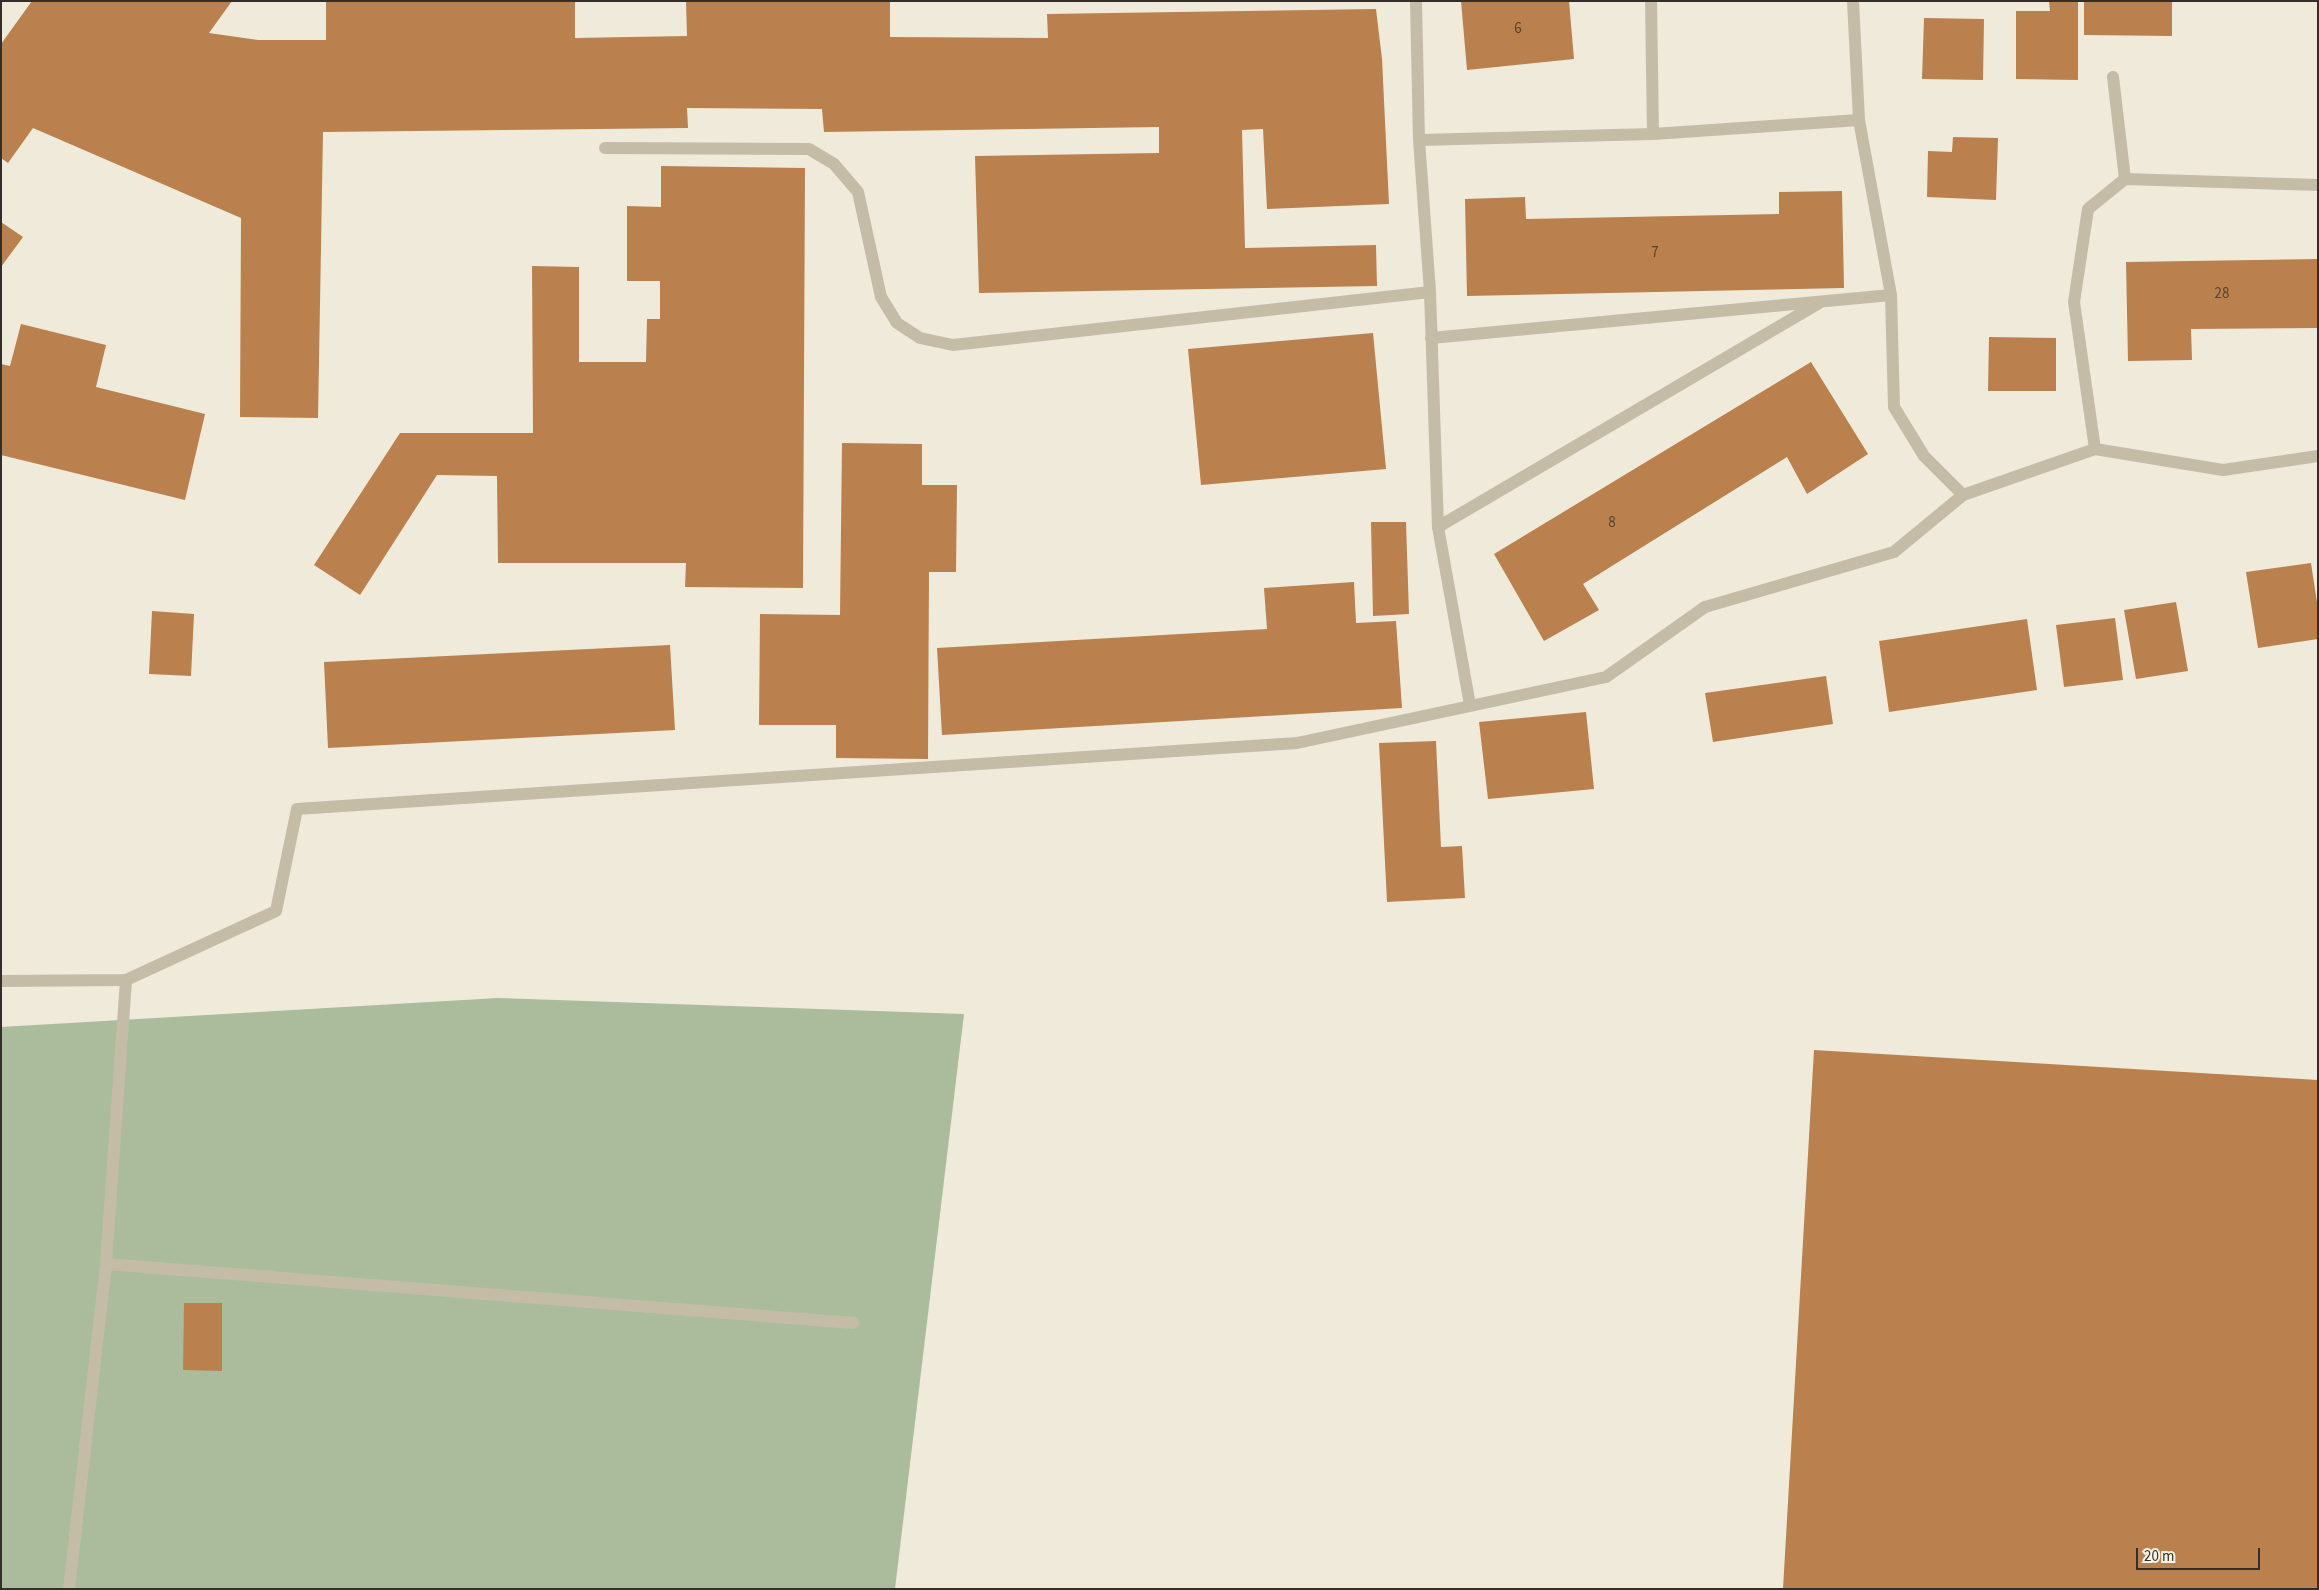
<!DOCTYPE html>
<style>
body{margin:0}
#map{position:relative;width:2319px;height:1590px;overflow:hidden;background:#efeada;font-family:"Source Sans 3",sans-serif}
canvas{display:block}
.frame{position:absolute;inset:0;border:2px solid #332e27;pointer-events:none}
.scale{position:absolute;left:2136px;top:1548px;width:124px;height:22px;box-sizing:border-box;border:2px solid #332e27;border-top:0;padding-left:6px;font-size:15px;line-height:18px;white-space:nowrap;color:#332e27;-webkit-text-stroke:4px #f7f3e6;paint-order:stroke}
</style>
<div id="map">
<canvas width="2319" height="1590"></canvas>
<div class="frame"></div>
<div class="scale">20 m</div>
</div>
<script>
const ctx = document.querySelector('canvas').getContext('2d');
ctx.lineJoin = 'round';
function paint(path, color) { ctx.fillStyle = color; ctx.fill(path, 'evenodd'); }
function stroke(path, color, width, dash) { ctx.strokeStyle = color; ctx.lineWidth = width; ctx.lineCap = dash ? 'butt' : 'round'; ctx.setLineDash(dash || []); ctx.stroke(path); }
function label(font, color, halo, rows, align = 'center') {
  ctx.font = font + ' "Source Sans 3",sans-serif'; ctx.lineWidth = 4; ctx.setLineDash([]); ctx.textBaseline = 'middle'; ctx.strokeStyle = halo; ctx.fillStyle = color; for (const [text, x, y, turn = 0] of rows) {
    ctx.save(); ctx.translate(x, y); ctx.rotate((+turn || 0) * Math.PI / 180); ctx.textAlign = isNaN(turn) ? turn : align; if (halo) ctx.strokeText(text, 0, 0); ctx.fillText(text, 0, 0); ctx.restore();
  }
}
paint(new Path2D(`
 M498 998 964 1014 895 1589H1V1027Z`), '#aabc9c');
paint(new Path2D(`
 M32 1H232L209 33 258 40H326V1H575V38L687 36 686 1H890V37L1048 38 1047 14 1376 9 1382 59 1389 204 1267 209 1263 129 1242 130 1245 248 1376 245 1377 286 979 293 975 156 1159 153V127L824 132 822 109 687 108 688 128 323 132 318 418 240 417 241 218 33 128 8 163 1 158V44Z
 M1461 1H1569L1574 59 1467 70Z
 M2049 1H2078V80L2016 79V11H2050Z
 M2084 1H2172V36L2084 35Z
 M1924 18 1984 19 1983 80 1922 79Z
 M1953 137 1998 138 1996 200 1927 197 1928 151 1952 152Z
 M661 166 805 168 803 588 685 587 686 563H498L497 476 437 475 360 595 314 565 400 433H533L532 266 579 267V362H646L647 319H660V281H627V206L661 207Z
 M1842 191 1844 288 1467 296 1465 199 1525 197 1526 219 1779 214V192Z
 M1 222 23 237 1 267Z
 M2318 259V328L2191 329 2192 360 2128 361 2126 262Z
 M21 324 106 345 96 387 205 414 185 500 1 455V364L10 366Z
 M1373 333 1386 469 1201 485 1188 349Z
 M1989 337 2056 338V391H1988Z
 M1811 362 1868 454 1807 494 1787 457 1583 584 1599 610 1544 641 1494 554Z
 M842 443 922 444V485H957L956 572H929L928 759 836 758V725H759L760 614 840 615Z
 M1371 522H1406L1409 614 1373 616Z
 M2311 563 2318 609V639L2258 648 2246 572Z
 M1354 582 1356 623 1396 621 1402 708 942 735 937 648 1267 629 1264 588Z
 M2176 602 2188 671 2136 679 2124 610Z
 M152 611 194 614 191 676 149 674Z
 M2115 618 2123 680 2064 687 2056 625Z
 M2027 619 2037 690 1889 712 1879 641Z
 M670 645 675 730 328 748 324 662Z
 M1826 676 1833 724 1713 742 1705 693Z
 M1586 712 1594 789 1488 799 1479 722Z
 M1436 741 1441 847 1462 846 1465 898 1387 902 1379 743Z
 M1814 1050 2318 1080V1589H1783Z
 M184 1303H222V1371L183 1370Z`), '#ba804d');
stroke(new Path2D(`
 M1651 1 1653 134
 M2113 77 2125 179
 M1419 140 1653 134 1859 120
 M605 148 809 149 834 164 858 192 881 297 897 323 920 338 953 345 1430 292
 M1431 338 1891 295
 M2095 449 2074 302 2088 209 2125 179 2318 185
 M1438 527 1819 303
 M106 1264 853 1323
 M69 1589 106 1264 126 980`), '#c5bca8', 12);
stroke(new Path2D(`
 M1416 1 1419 140 1430 292 1438 527 1470 705
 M1853 1 1859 120 1891 295 1894 407 1924 456 1963 495
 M1 981 126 980 276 911 297 809 1297 743 1606 677 1705 607 1894 552 1963 495 2095 449 2223 470 2318 456`), '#c5bca8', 12);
label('15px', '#554230', null, [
 ["6",1518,30],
 ["7",1655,254],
 ["28",2222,295],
 ["8",1612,524]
]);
</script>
